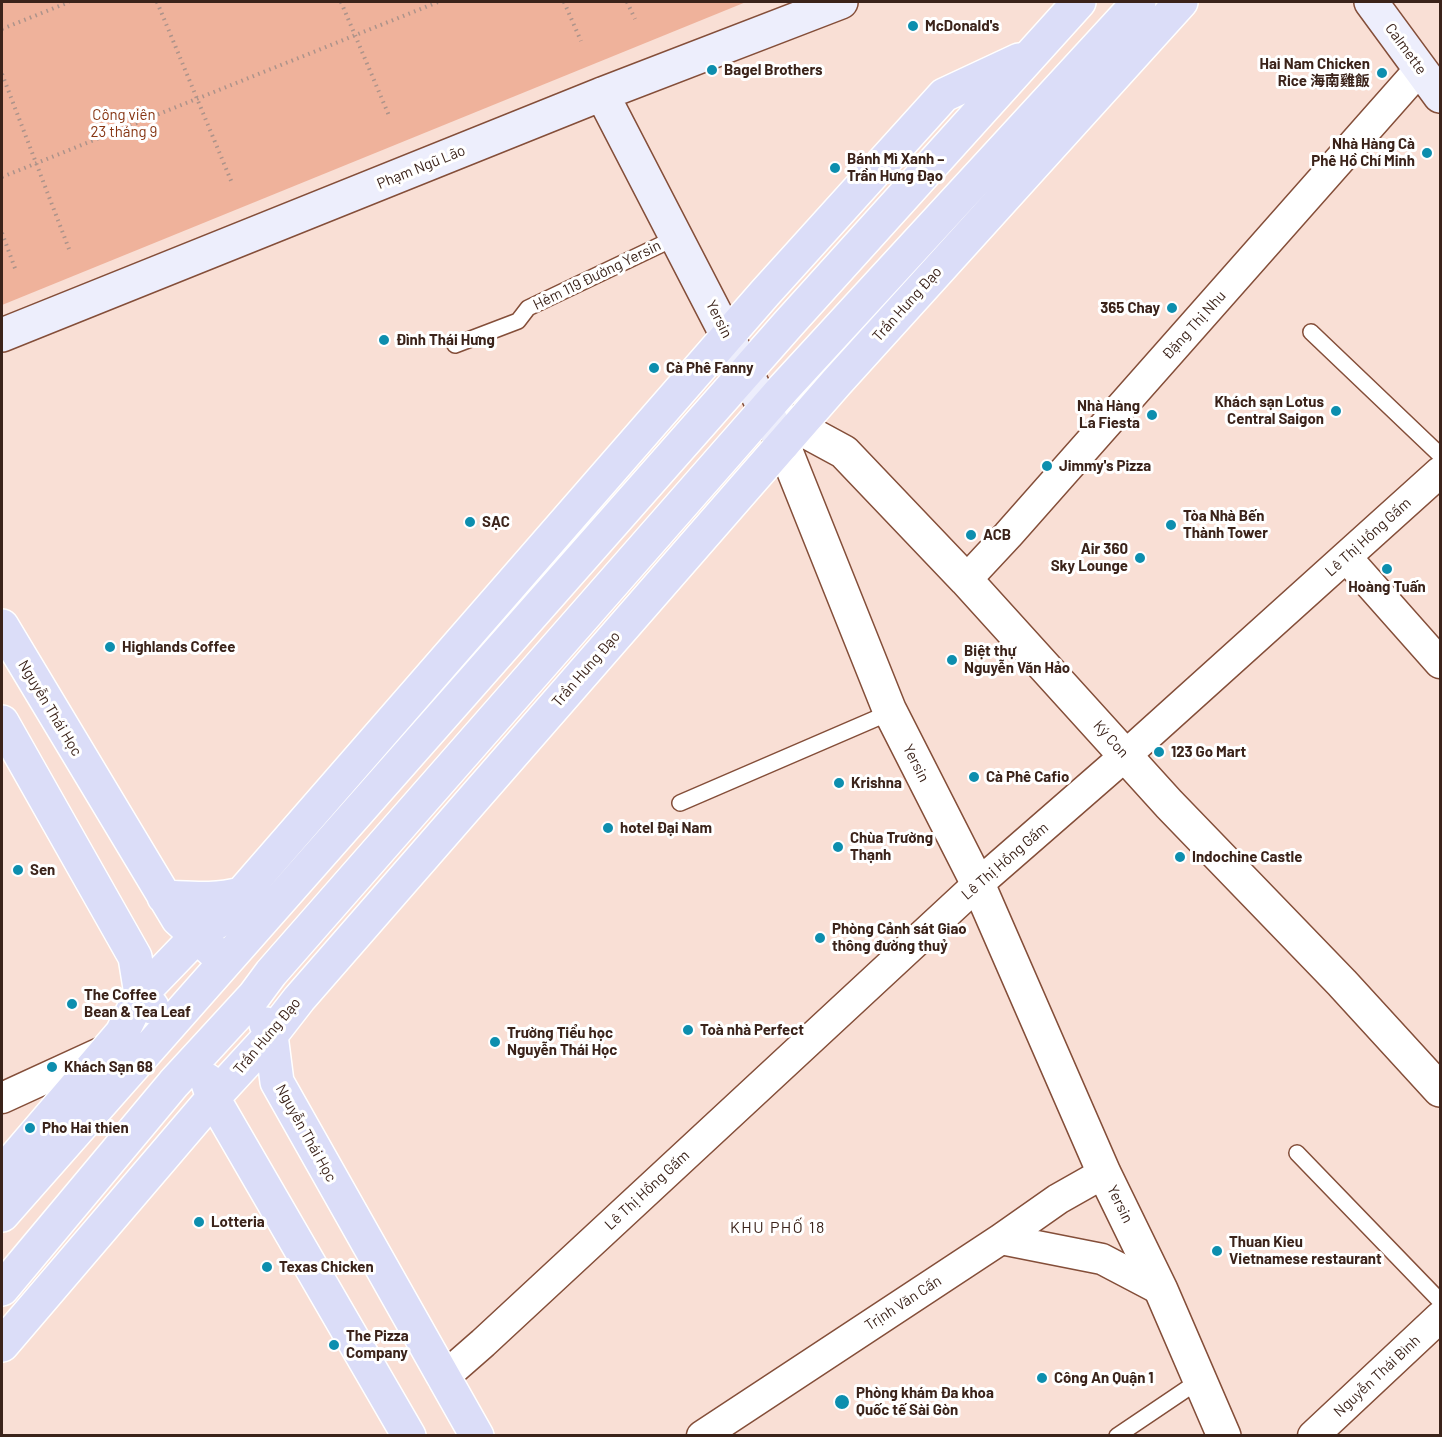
<!DOCTYPE html>
<meta charset="utf-8">
<style>
body{margin:0}
#map{position:relative;width:1442px;height:1437px;overflow:hidden;background:#f9dfd5;font-family:Barlow,sans-serif}
canvas{display:block}
.frame{position:absolute;inset:0;border:3px solid #3b231a;pointer-events:none}
</style>
<div id="map">
<canvas width="1442" height="1437"></canvas>
<div class="frame"></div>
</div>
<script>
const ctx = document.querySelector('canvas').getContext('2d');
ctx.lineJoin = 'round';
function paint(path, color) { ctx.fillStyle = color; ctx.fill(path, 'evenodd'); }
function stroke(path, color, width, dash) { ctx.strokeStyle = color; ctx.lineWidth = width; ctx.lineCap = dash ? 'butt' : 'round'; ctx.setLineDash(dash || []); ctx.stroke(path); }
function label(font, color, halo, rows, align = 'center') {
  ctx.font = font + ' Barlow,"Noto Sans SC",sans-serif'; ctx.lineWidth = 6; ctx.setLineDash([]); ctx.textBaseline = 'middle'; ctx.strokeStyle = halo; ctx.fillStyle = color; for (const [text, x, y, turn = 0] of rows) {
    ctx.save(); ctx.translate(x, y); ctx.rotate((+turn || 0) * Math.PI / 180); ctx.textAlign = isNaN(turn) ? turn : align; if (halo) ctx.strokeText(text, 0, 0); ctx.fillText(text, 0, 0); ctx.restore();
  }
}
paint(new Path2D(`
 M2 2H746L2 305Z`), '#efb29b');
const service = new Path2D(`
 M1311 332 1440 455
 M455 345 518 321 528 308 677 237
 M680 803 891 712
 M1297 1153 1440 1301
 M1117 1436 1200 1380`);
const minor = new Path2D(`
 M1346 557 1440 663
 M966 580 1008 535 1420 69
 M2 1098 109 1049
 M1001 1239 1102 1259 1161 1290
 M443 1378 483 1343 978 884 1126 755 1440 472
 M702 1436 1001 1239 1058 1199 1104 1173
 M1313 1436 1440 1317`);
const tertiary = new Path2D(`
 M772 413 844 452 966 580 1169 804 1342 983 1440 1090
 M783 444 889 709 978 884 1104 1173 1161 1290 1224 1436`);
const secondary = new Path2D(`
 M1371 2 1440 96
 M602 94 783 444
 M2 335 602 94 841 2`);
const primary = new Path2D(`
 M2 626 178 919 213 951
 M2 722 135 957 141 994 152 1007
 M164 897C191 898 214 901 241 894
 M266 1024 271 1035 277 1082 477 1436
 M207 1080 213 1098 409 1436
 M2 1173 122 1033 141 994 197 936 217 922 765 293 944 95 1019 60
 M2 1215 789 323 1079 2
 M2 1289 174 1083 254 996 271 973 783 389 1139 2
 M2 1345 213 1098 271 1035 299 999 836 383 1181 2`);
stroke(service, '#844e39', 18);
stroke(minor, '#844e39', 33);
stroke(tertiary, '#844e39', 36);
stroke(secondary, '#844e39', 36);
stroke(primary, '#fff', 36);
stroke(new Path2D(`
 M157 2 232 183
 M341 2 390 118
 M564 2 581 41
 M627 2 635 19
 M2 29 69 2
 M2 74 69 249
 M2 177 438 2
 M2 233 16 271`), '#ad938a', 4, [1.5, 4.5]);
stroke(service, '#fff', 15);
stroke(minor, '#fff', 30);
stroke(tertiary, '#fff', 33);
stroke(secondary, '#edeefc', 33);
stroke(primary, '#dbddf8', 33);
for (const [x, y, r, color] of [
 [913,26,6,"#0d8eae"],
 [712,70,6,"#0d8eae"],
 [1382,73,6,"#0d8eae"],
 [1427,153,6,"#0d8eae"],
 [835,168,6,"#0d8eae"],
 [1172,308,6,"#0d8eae"],
 [384,340,6,"#0d8eae"],
 [654,368,6,"#0d8eae"],
 [1336,411,6,"#0d8eae"],
 [1152,415,6,"#0d8eae"],
 [1047,466,6,"#0d8eae"],
 [470,522,6,"#0d8eae"],
 [1171,525,6,"#0d8eae"],
 [971,535,6,"#0d8eae"],
 [1140,558,6,"#0d8eae"],
 [1387,569,6,"#0d8eae"],
 [110,647,6,"#0d8eae"],
 [952,660,6,"#0d8eae"],
 [1159,752,6,"#0d8eae"],
 [974,777,6,"#0d8eae"],
 [839,783,6,"#0d8eae"],
 [608,828,6,"#0d8eae"],
 [838,847,6,"#0d8eae"],
 [1180,857,6,"#0d8eae"],
 [18,870,6,"#0d8eae"],
 [820,938,6,"#0d8eae"],
 [72,1004,6,"#0d8eae"],
 [688,1030,6,"#0d8eae"],
 [495,1042,6,"#0d8eae"],
 [52,1067,6,"#0d8eae"],
 [30,1128,6,"#0d8eae"],
 [199,1222,6,"#0d8eae"],
 [1217,1251,6,"#0d8eae"],
 [267,1267,6,"#0d8eae"],
 [334,1345,6,"#0d8eae"],
 [1042,1378,6,"#0d8eae"],
 [842,1402,8,"#0d8eae"]
]) { const dot = new Path2D(); dot.arc(x, y, r, 0, 2 * Math.PI); ctx.fillStyle = color; ctx.fill(dot); stroke(dot, '#fff', 2); }
label('bold 15px', '#3b231a', '#fff', [
 ["McDonald's",925,26],
 ["Hai Nam Chicken",1370,64,"right"],
 ["Rice 海南雞飯",1370,81,"right"],
 ["Bagel Brothers",724,70],
 ["Nhà Hàng Cà",1415,144,"right"],
 ["Phê Hồ Chí Minh",1415,161,"right"],
 ["Bánh Mì Xanh –",847,159],
 ["Trần Hưng Đạo",847,176],
 ["365 Chay",1160,308,"right"],
 ["Đình Thái Hưng",396,340],
 ["Cà Phê Fanny",666,368],
 ["Khách sạn Lotus",1324,402,"right"],
 ["Central Saigon",1324,419,"right"],
 ["Nhà Hàng",1140,406,"right"],
 ["La Fiesta",1140,423,"right"],
 ["Jimmy's Pizza",1059,466],
 ["Tòa Nhà Bến",1183,516],
 ["Thành Tower",1183,533],
 ["SẠC",482,522],
 ["ACB",983,535],
 ["Air 360",1128,549,"right"],
 ["Sky Lounge",1128,566,"right"],
 ["Hoàng Tuấn",1387,587,"center"],
 ["Highlands Coffee",122,647],
 ["Biệt thự",964,651],
 ["Nguyễn Văn Hảo",964,668],
 ["123 Go Mart",1171,752],
 ["Cà Phê Cafio",986,777],
 ["Krishna",851,783],
 ["hotel Đại Nam",620,828],
 ["Chùa Trường",850,838],
 ["Thạnh",850,855],
 ["Indochine Castle",1192,857],
 ["Sen",30,870],
 ["Phòng Cảnh sát Giao",832,929],
 ["thông đường thuỷ",832,946],
 ["The Coffee",84,995],
 ["Bean & Tea Leaf",84,1012],
 ["Toà nhà Perfect",700,1030],
 ["Trường Tiểu học",507,1033],
 ["Nguyễn Thái Học",507,1050],
 ["Khách Sạn 68",64,1067],
 ["Pho Hai thien",42,1128],
 ["Lotteria",211,1222],
 ["Thuan Kieu",1229,1242],
 ["Vietnamese restaurant",1229,1259],
 ["Texas Chicken",279,1267],
 ["The Pizza",346,1336],
 ["Company",346,1353],
 ["Công An Quận 1",1054,1378],
 ["Phòng khám Đa khoa",856,1393],
 ["Quốc tế Sài Gòn",856,1410]
], 'left');
label('15px', '#3b231a', '#fff', [
 ["Calmette",1406,49,54],
 ["Phạm Ngũ Lão",421,167,-22],
 ["Hẻm 119 Đường Yersin",597,275,-26],
 ["Trần Hưng Đạo",907,304,-48],
 ["Yersin",719,319,63],
 ["Ðặng Thị Nhu",1194,325,-48],
 ["Lê Thị Hồng Gấm",1368,537,-42],
 ["Trần Hưng Đạo",586,669,-49],
 ["Nguyễn Thái Học",50,708,59],
 ["Ký Con",1111,739,48],
 ["Yersin",916,763,63],
 ["Lê Thị Hồng Gấm",1005,861,-41],
 ["Trần Hưng Đạo",267,1036,-50],
 ["Nguyễn Thái Học",306,1133,61],
 ["Lê Thị Hồng Gấm",647,1190,-43],
 ["Yersin",1120,1204,64],
 ["Trịnh Văn Cấn",903,1303,-33],
 ["Nguyễn Thái Bình",1377,1376,-43]
]);
label('15px', '#863512', '#fff', [
 ["Công viên",124,115],
 ["23 tháng 9",124,132]
]);
ctx.letterSpacing = '1.5px';
label('16px', '#3b231a', '#fff', [
 ["KHU PHỐ 18",778,1228]
]);
ctx.letterSpacing = '0px';
</script>
